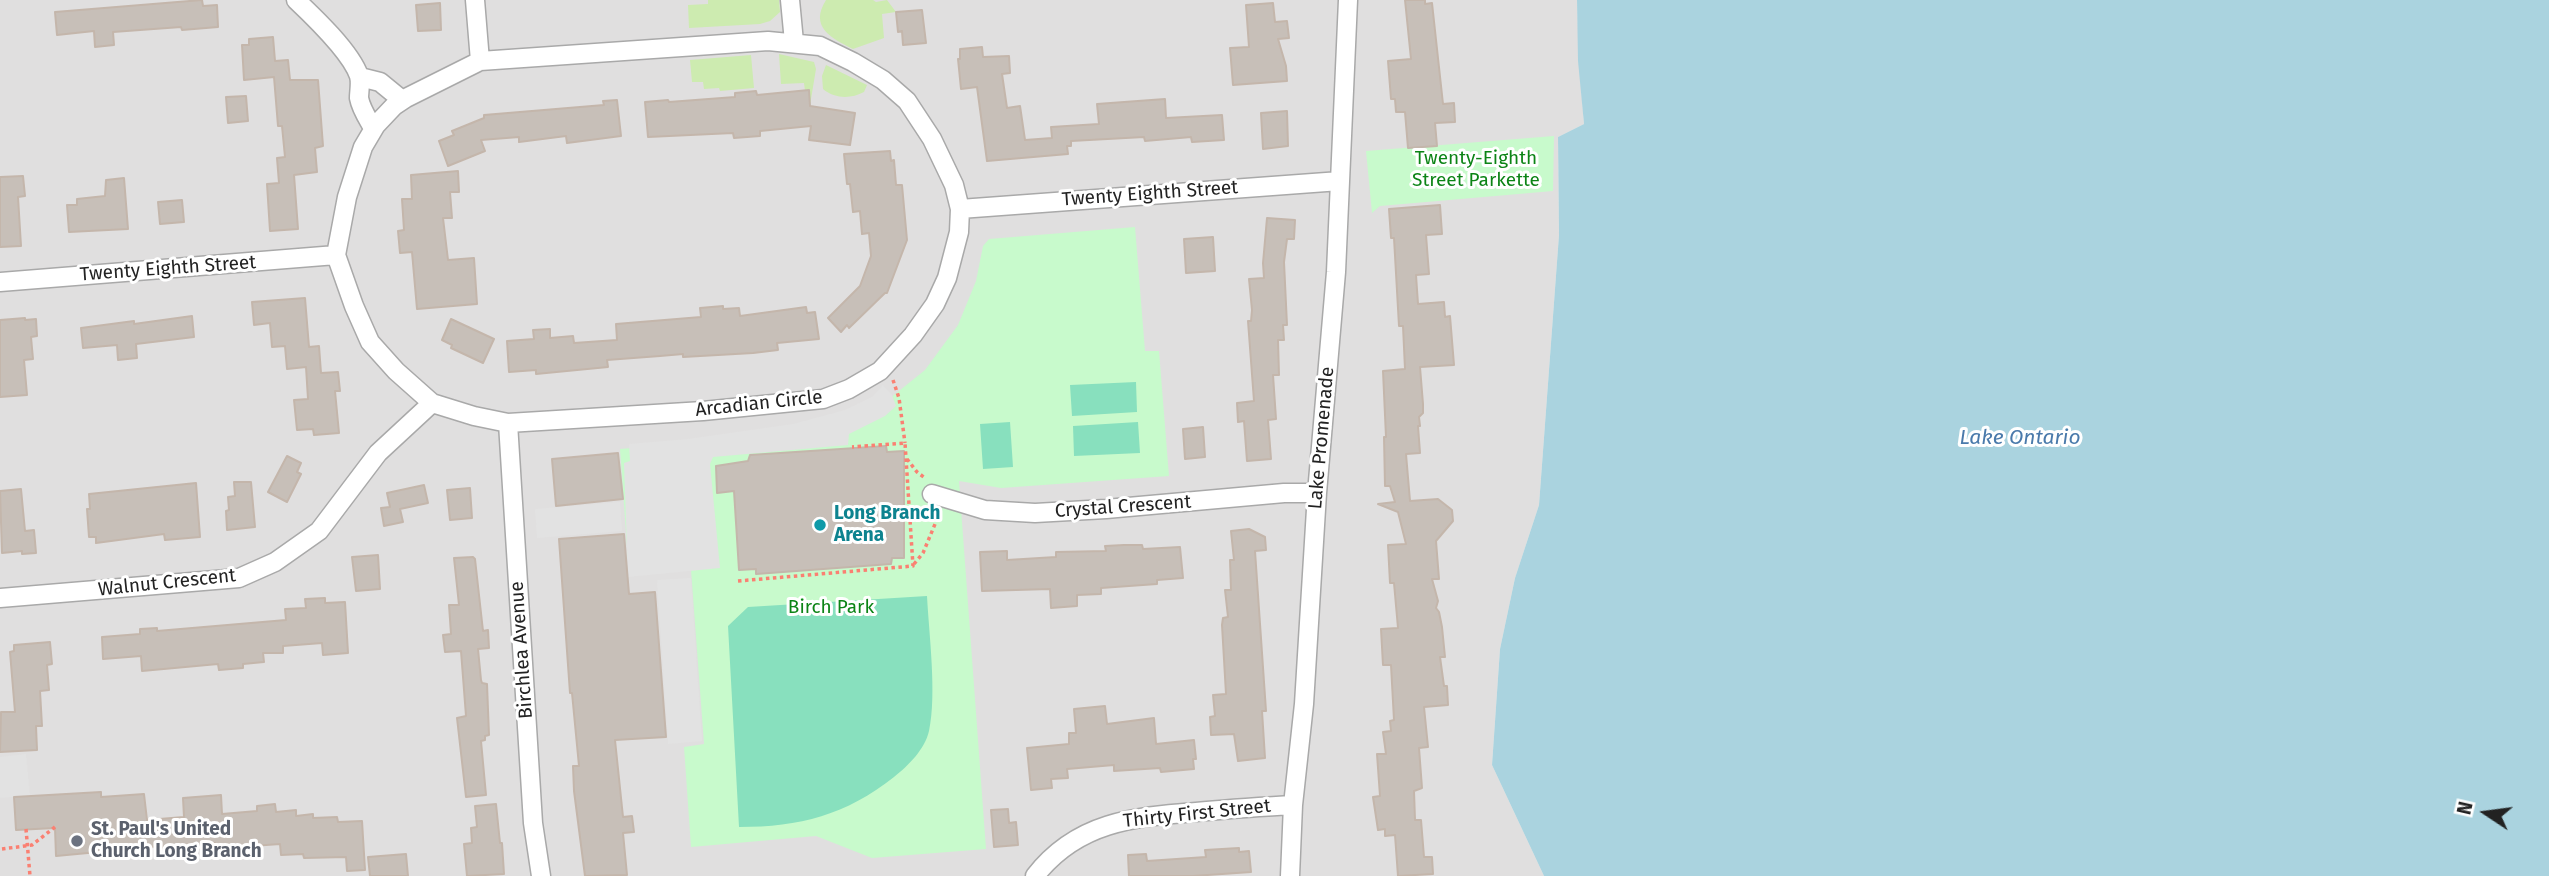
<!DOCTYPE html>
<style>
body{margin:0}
#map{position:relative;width:2549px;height:876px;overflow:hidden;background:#f2efe9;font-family:"Fira Sans",sans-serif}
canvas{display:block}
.north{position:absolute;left:2451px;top:778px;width:70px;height:70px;-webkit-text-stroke:5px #fff;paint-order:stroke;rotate:283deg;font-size:19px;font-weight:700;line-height:28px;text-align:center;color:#222}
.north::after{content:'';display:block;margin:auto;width:24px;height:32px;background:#222;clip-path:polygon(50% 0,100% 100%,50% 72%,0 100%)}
</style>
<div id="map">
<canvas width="2549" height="876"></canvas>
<div class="north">N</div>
</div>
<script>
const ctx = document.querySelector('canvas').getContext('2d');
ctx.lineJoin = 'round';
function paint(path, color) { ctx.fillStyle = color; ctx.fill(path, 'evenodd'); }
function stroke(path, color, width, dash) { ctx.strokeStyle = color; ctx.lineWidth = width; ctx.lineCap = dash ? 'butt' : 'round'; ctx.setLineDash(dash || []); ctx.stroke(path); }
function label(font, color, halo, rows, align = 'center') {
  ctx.font = font + ' "Fira Sans",sans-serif'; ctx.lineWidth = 6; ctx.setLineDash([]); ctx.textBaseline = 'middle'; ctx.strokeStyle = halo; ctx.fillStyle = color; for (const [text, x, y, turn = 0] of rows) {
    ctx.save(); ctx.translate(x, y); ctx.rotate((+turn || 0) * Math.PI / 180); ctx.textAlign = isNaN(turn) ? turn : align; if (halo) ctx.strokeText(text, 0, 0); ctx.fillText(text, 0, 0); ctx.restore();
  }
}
paint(new Path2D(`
 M0 0H1577L1579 61 1584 124 1558 137 1559 235 1539 505 1515 578 1500 649 1492 765 1544 876H0Z`), '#e0dfdf');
paint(new Path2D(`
 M708 0H779L780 12 770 21 760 24 689 28 688 5 708 4Z
 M826 0H873L876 2 887 0 896 12 882 14 884 38 853 49C831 38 809 27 826 0Z
 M779 54 814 62 816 69 810 105 809 91H805L804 83 781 84Z
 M751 55 754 88 720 91 719 88 704 89 703 82H692L690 60Z
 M826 65 867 85 864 92C851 99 835 99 823 89L822 76Z`), '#cdebb0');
paint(new Path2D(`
 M1554 136 1553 191 1380 206 1372 213 1366 151Z
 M1135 227 1145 351H1159L1169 476 1001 488 959 481 986 849 872 858 816 836 691 847 684 747 704 744 691 570 629 574 620 449 787 435 879 407 925 370 958 325 976 281 983 246 989 239Z`), '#c8facc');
paint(new Path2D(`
 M1136 382 1137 412 1072 416 1070 385Z
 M1010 422 1013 467 983 469 980 424Z
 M1138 422 1140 453 1074 456 1073 426Z
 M927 596C929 635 937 694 929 731 925 749 908 766 894 777 846 815 800 827 739 827L728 626 748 607Z`), '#88e0be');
paint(new Path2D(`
 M883 385 892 395 896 406 885 416 849 434 848 445 713 457 710 464 720 568 628 577 624 463 630 461 629 444 688 439 793 424 845 410 872 397Z
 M620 502 622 531 537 538 535 509Z
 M691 578 702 741 668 744 657 580Z
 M26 754 30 796 0 798V757Z`), '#e2e2e2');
paint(new Path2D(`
 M1577 0H2549V876H1544L1492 765 1500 649 1515 578 1539 505 1559 235 1558 137 1584 124 1578 61Z`), '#aad3df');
const building = new Path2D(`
 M202 0 203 6 217 5 218 27 182 30 181 27 113 32 114 45 95 47 94 31 57 35 55 12Z
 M1405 0H1425V4L1432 3 1443 104 1454 103 1455 122 1435 123 1437 146 1408 148 1405 112H1396L1395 99H1391L1388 61 1411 59Z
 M440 3 441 30 418 31 416 5Z
 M1273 3 1275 22 1287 21 1289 38 1278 39 1286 66 1287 81 1233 85 1230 48 1249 47 1246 5Z
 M922 10 926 43 903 45 902 31 898 32 896 12Z
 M273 37 275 61 288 60 290 80H318L323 146 315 148 317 172 294 175 298 229 270 231 267 184 279 183 277 158 285 157 282 126H278L274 77 244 80 242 45H249V39Z
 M982 47 983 57 1009 56 1010 73 1002 74 1007 108 1020 106 1025 140 1052 138 1051 127 1099 124 1097 104 1165 99 1166 118 1222 115 1224 140 1192 142 1191 137 1145 141 1144 137 1071 141V146H1067L1068 154 987 161 977 87 961 89 958 59H960V49Z
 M809 90 810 106 855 113 850 145 809 140 811 126 760 131V136L734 138 733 133 648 137 645 102 668 100 669 102 735 97V93L756 91 757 95Z
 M246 96 248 121 228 123 226 97Z
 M617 100 621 136 567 143 566 136 519 142V137L481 140 485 151 448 166 439 141 454 135 452 131 484 118V115L604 105 603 101Z
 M1287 111 1288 146 1263 149 1261 113Z
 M890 151 891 161 894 160 896 185H902L907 240 887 293H885L849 328 847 325 841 332 828 318 860 286 871 256 869 233 862 234 860 211 853 212 850 184H847L844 154Z
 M458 171 459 192H450L452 218H443L448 260 474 258 477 304 417 309 412 252 400 253 398 231 404 230 402 199H412L411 175Z
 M23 176 25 196 18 197 21 246 0 247V177Z
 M124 178 128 229 69 232 67 205H77V199L105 196 106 180Z
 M182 200 184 222 160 224 158 202Z
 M1440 205 1442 234 1426 235 1429 274 1416 275 1418 304 1444 302 1445 317 1450 316 1454 365 1420 367 1423 404V413L1419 417 1420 426H1418L1420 453 1406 454 1410 501 1438 499 1452 510 1453 521 1436 541 1439 579H1432L1438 601 1436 608 1439 612 1442 627 1445 657H1440L1444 686H1447L1448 705 1424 707 1428 747 1419 748 1422 788 1414 791 1415 820H1421L1424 857H1432L1433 874 1398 876 1395 835 1385 836V829L1378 830 1373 797 1380 796 1377 754H1386L1383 732 1391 731 1390 721 1394 720 1391 665H1383L1381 629 1398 628 1394 583H1390L1388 545 1406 544 1398 512 1378 504 1395 502 1390 486H1385L1384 437H1386L1383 371 1405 369 1403 326H1399L1394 238H1391L1389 209Z
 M1267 218 1295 220 1294 239H1287L1284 262 1287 325H1283L1284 340H1278L1279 375H1273L1276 419 1268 420 1271 459 1247 461 1244 421 1238 422 1237 403 1254 401 1248 321H1251L1252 310 1249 279 1264 278 1263 263Z
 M1213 237 1215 271 1186 273 1184 239Z
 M305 298 309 347 319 346 321 373 338 372 340 391H335L339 433 314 435 313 429 297 430 294 400 308 399 306 367 287 369 285 346 272 347 270 323 254 325 252 302Z
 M723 306V309L739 308 740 316 806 307 807 313 815 312 819 339 777 343 778 350 753 353 683 357V354L660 356 607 360 608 367 536 374V370L509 372 507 341 534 339 533 330 550 329V338L573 336 574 343 617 340 616 324 701 317 700 308Z
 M192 316 194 337 136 344 137 358 118 360 117 345 83 348 81 328 134 321V324Z
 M25 318V320L36 319 37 336 31 337 33 359 24 360 27 395 0 397V320Z
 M451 319 494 339 483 363 451 348 452 345 442 340Z
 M1203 427 1205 457 1185 459 1183 429Z
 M886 446 887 452 904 451V558H892L891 564 756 574V569L739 570 734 491 717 493 716 466 748 461 750 455Z
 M618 453 623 499 556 506 552 459Z
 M287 456 301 463 297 472 301 474 287 502 268 492Z
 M234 482H251L255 527 227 530 226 511 229 510 228 497 235 496Z
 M196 483 200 537 165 540 164 534 96 543V537H89L87 509H90L89 494Z
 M424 485 428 503 400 509 403 522 384 526 381 508 390 507 387 493Z
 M470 488 472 518 450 520 447 490Z
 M21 489 25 531 34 530 36 553 22 554V551L2 553 0 491Z
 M1249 529 1265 537 1266 550 1255 551 1266 711H1262L1265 758 1238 761 1234 734 1211 735 1210 717 1215 716 1213 695 1226 694 1222 625 1223 618 1228 617 1225 590H1231L1230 560H1234L1231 531Z
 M624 534 629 594 655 592 666 737 615 740 623 817 632 816 634 832 623 833 627 875 585 876 574 791 573 766H579L572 693H570L559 539Z
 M1124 545H1142L1143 549 1180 547 1183 578 1157 580V584L1101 588V594L1077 595V606L1051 608 1050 589 982 591 980 552 1007 551V560L1056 557V552L1106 551 1105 546Z
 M378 555 380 589 356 591 352 557Z
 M473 557 475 559 483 631 488 630 489 648 478 649 481 680 482 683 487 684 489 735 485 736V740L481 741 486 795 466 797 457 718 466 716 461 651 445 652 443 635 451 634 449 605H459L454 558Z
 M325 598V603L345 602 348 653 323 655 322 643 283 646V653H263L264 662 243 664V668L219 670 218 664 142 671 141 656 103 659 102 637 140 634V629L157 628V631L286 620 285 609 306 608 305 599Z
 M50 642 52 664 47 665 49 690 40 691 42 726H36L37 750 0 752 1 712H15L10 652 14 651V645Z
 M1105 706 1107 724 1154 718 1156 744 1194 740 1196 759H1193L1194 769 1161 772 1160 768 1114 771V765L1067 769 1068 778 1051 779 1052 788 1031 790 1027 748 1069 744V733H1076L1074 709Z
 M101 792V797L144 794 147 820 184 817 183 798 221 795 222 814 257 811V806L275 804 276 812 296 810V816L313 814V818L337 817 338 822 362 821 365 870 347 871 346 857 304 858 303 854 281 855 280 844 238 847V845L215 846V843L183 849V853L163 854 162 846 56 856 55 828 16 830 14 797Z
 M496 804 500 843H502L504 874 467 876 464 844 472 843 471 828 477 827 475 806Z
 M1008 809 1009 823 1016 822 1018 845 994 847 991 810Z
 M1239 848V852L1249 851 1251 872 1193 876H1129L1128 855 1146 854 1147 861 1206 857 1205 850Z
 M406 854 408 876H370L368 857Z`);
paint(building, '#c7bfb8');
stroke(building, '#c4b6ab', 2);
const street = new Path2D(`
 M296 0C314 17 351 52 359 76 361 83 359 91 359 98 361 109 368 119 373 128
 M475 0 480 61
 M790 0 794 42
 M768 41 820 46 853 62 883 80 907 101 932 139 954 185 960 209 959 232 947 278 935 304 913 335 880 371 849 389 823 399 703 411 508 423 474 416 432 403 396 371 370 342 354 306 336 255 347 197 363 147 376 125 394 106 406 98 480 61Z
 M360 77 380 82 402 100
 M960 209 1340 181
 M0 282 336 255
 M508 423 533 823 541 876
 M932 494 985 510 1035 513 1106 509 1284 493H1317
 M0 598 239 578 275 562 319 531 378 453 432 403
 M1035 876C1077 822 1133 817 1196 812 1228 809 1261 807 1293 805
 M1290 876 1293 805 1304 704 1317 493 1336 272 1348 0`);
stroke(street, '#a9a9a9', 21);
stroke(new Path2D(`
 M893 380 899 398 905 443
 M907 459 917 472 925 478
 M914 564 923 553 940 512
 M738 581 913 566 905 443 852 447
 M26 829 30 876
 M2 849 32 845 55 827`), '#fa8072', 3.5, [3.5, 3.5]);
stroke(street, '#fff', 18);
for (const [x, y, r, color] of [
 [820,525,7,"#0f9aa8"],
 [77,841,7,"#6b7280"]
]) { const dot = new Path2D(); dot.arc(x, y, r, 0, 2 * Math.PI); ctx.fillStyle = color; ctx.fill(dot); stroke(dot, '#fff', 2.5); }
label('19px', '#0c8416', '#fff', [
 ["Twenty-Eighth",1476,159],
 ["Street Parkette",1476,181],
 ["Birch Park",831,608]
]);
label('19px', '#222', '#fff', [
 ["Twenty Eighth Street",1150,194,-4],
 ["Twenty Eighth Street",168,269,-4],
 ["Arcadian Circle",759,404,-6],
 ["Lake Promenade",1322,438,-85],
 ["Crystal Crescent",1123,507,-4],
 ["Walnut Crescent",167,583,-6],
 ["Birchlea Avenue",522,650,-94],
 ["Thirty First Street",1197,814,-6]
]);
label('bold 19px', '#0d838f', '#fff', [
 ["Long Branch",834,514],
 ["Arena",834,536]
], 'left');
label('bold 19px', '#5b616d', '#fff', [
 ["St. Paul's United",91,830],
 ["Church Long Branch",91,852]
], 'left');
label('italic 21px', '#4a7aab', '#fff', [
 ["Lake Ontario",2020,438]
]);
</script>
